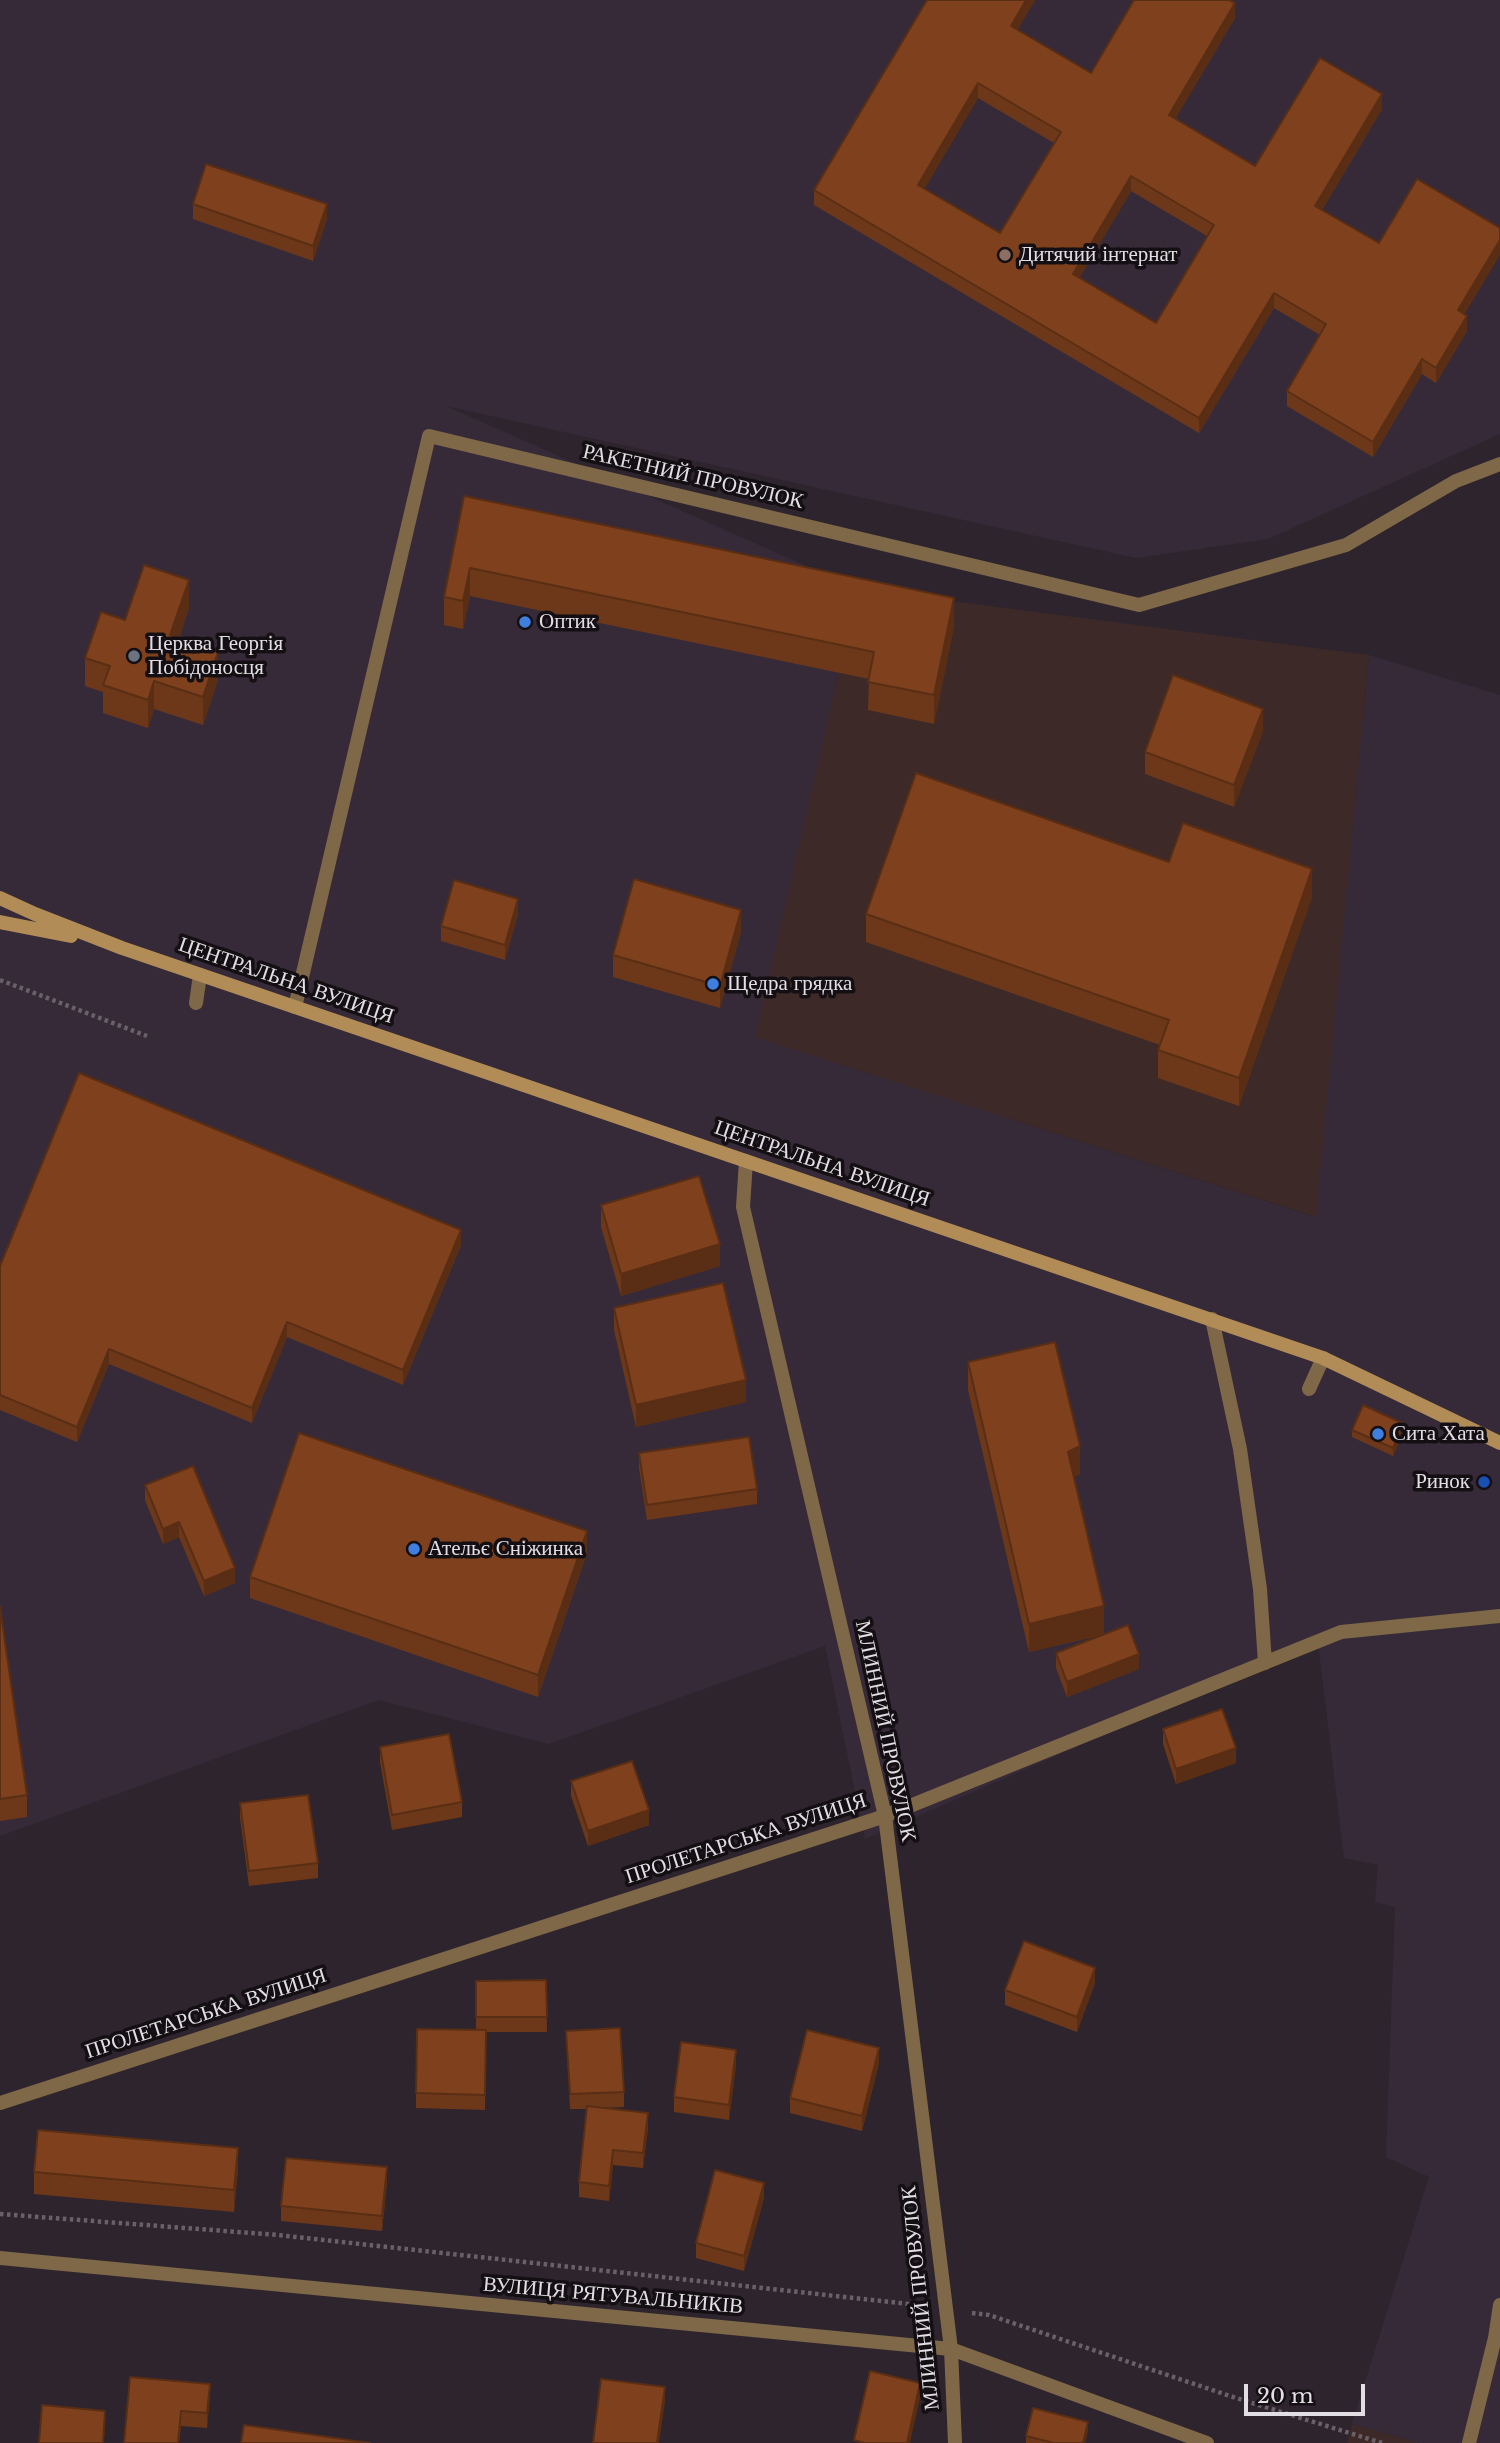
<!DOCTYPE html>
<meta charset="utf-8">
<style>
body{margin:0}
#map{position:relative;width:1500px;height:2443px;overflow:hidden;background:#2d242d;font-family:"Libre Baskerville",serif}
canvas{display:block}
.scale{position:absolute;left:1244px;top:2384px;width:121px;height:32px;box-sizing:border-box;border:4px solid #e3dee4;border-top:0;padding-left:9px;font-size:21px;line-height:24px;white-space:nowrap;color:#e3dee4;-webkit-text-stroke:5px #130f13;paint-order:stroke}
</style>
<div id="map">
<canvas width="1500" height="2443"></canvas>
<div class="scale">20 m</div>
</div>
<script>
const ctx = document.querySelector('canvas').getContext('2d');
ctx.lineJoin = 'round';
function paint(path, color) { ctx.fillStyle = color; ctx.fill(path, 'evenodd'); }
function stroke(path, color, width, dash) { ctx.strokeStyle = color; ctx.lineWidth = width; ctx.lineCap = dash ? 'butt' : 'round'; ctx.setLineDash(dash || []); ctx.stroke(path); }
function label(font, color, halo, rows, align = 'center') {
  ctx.font = font + ' "Libre Baskerville",serif'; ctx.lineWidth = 7; ctx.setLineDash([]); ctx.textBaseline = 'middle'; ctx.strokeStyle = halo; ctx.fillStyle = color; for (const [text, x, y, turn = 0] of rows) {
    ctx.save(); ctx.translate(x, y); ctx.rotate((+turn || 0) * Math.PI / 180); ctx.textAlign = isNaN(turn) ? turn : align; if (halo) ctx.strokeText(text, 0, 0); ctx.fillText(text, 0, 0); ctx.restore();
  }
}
paint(new Path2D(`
 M0 0H1500V434L1268 539 1136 558 446 406 858 589 756 1037 1315 1217 1369 655 1500 695V2443H1420L1352 2424 1429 2177 1386 2157 1395 1907 1375 1902 1378 1865 1344 1858 1318 1642 865 1839 825 1646 549 1744 379 1700 0 1836Z`), '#372a38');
paint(new Path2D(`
 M858 589 1369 655 1316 1217 755 1037Z
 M1352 2424 1420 2443H1347Z`), '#3d2927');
stroke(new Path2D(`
 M0 980 147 1036
 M0 2214 278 2235 918 2305
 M972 2313 989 2315 1236 2398 1382 2443`), '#696169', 4.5, [3.5, 3.5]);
stroke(new Path2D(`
 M196 1003 200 975
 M746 1161 743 1207 885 1816 951 2349 955 2443
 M1212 1319 1240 1449 1260 1589 1265 1663
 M1309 1389 1323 1358
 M1469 2443 1495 2338 1500 2305`), '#7f6847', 14);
stroke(new Path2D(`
 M295 1007 429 436 1139 605 1346 545 1456 481 1500 464
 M0 2103 885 1816 1341 1632 1500 1616
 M0 2258 951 2349 1207 2443`), '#7f6847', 14);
stroke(new Path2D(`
 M0 898 35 914 122 948 1323 1358 1500 1443
 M0 922 71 936`), '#b18c56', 14);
paint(new Path2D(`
 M927 0H1035L1017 30 1091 73 1235 18 1175 119 1255 166 1382 109 1322 210 1464 314 1467 331 1436 383 1422 374 1373 457 1287 406V391L1320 335 1274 308 1199 433 814 205V190ZM978 98 1054 143 1000 233 924 189ZM1131 191 1207 236 1156 323 1079 278Z
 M193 204 327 219 313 261 193 219Z
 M464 496 954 626 934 724 868 710 869 679 470 596 463 629 444 625V597Z
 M189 608 179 638 218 680 203 725 154 709 148 728 103 713V692L85 686V658L125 620Z
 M1263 731 1234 807 1145 774V752Z
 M1169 862 1312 897 1239 1106 1158 1078V1050L1160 1045 866 942V914Z
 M518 914 505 960 441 941V926Z
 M741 932 720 1008 613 977V955Z
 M601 1205 720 1266 621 1296 601 1227Z
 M461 1245 403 1385 287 1337 252 1423 109 1364 77 1442 0 1410V1266Z
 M614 1308 746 1402 636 1427 614 1330Z
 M968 1362 1080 1474 1073 1477 1104 1634 1139 1669 1067 1697 1056 1668V1653L1102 1635 1029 1652 968 1390Z
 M1352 1430 1404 1432 1393 1456 1352 1437Z
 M639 1453 757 1489V1504L647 1520 639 1468Z
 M145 1485 235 1583 204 1596 179 1537 163 1544 145 1500Z
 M587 1553 538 1697 250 1598V1577Z
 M0 1607 27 1795V1817L0 1821Z
 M1163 1729 1236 1763 1176 1784 1163 1744Z
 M380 1747 462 1802V1817L392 1830 380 1762Z
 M571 1781 649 1825 588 1846 571 1796Z
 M240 1803 318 1863V1878L249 1886 240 1818Z
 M546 1980 547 2032H486L485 2110 416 2108V2093L476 2030V1981Z
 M1095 1983 1077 2032 1005 2005V1990Z
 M566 2031 624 2092V2107L602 2108 648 2128 643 2168 613 2165 609 2201 579 2197V2182L587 2109H570Z
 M879 2063 862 2131 790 2113V2098Z
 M736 2065 729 2120 674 2112V2097Z
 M238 2169 234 2212 34 2194V2172Z
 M387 2182 382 2231 281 2221V2206Z
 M764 2198 744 2271 696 2258V2243Z
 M210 2384 207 2428 181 2426 179 2443H124Z
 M1088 2430 1085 2443H1026V2436Z`), '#6d3819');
paint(new Path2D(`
 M1026 0H1035L1011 41V26Z
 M1235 3V18L1169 130V115Z
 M978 83V98L918 200V185Z
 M1382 94V109L1315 221V206Z
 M1131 176V191L1073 289V274Z
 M327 204V219L313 261V246Z
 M1500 240V255L1458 325V310Z
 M1274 293V308L1199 433V418Z
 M1467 316V331L1436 383V368Z
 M1422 359V374L1373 457V442Z
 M470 568V596L463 629V601Z
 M189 580V608L170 664V635Z
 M954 598V626L934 724V695Z
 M218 652V680L203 725V697Z
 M154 681V709L148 728V700Z
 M1263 709V731L1234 807V785Z
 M1312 869V897L1239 1106V1078Z
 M518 899V914L505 960V945Z
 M741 910V932L720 1008V986Z
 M461 1230V1245L403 1385V1370Z
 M720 1244V1266L621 1296V1274Z
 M287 1322V1337L252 1423V1408Z
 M109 1349V1364L77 1442V1427Z
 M746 1380V1402L636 1427V1405Z
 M1404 1424V1432L1393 1456V1448Z
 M1080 1446V1474L1068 1480V1452Z
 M179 1522V1537L163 1544V1529Z
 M587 1531V1553L538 1697V1675Z
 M235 1568V1583L204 1596V1581Z
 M1104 1606V1634L1029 1652V1624Z
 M1139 1654V1669L1067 1697V1682Z
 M1236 1748V1763L1176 1784V1769Z
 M649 1810V1825L588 1846V1831Z
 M1095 1968V1983L1077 2032V2017Z
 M879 2048V2063L862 2131V2116Z
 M736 2050V2065L729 2120V2105Z
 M648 2113V2128L643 2168V2153Z
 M238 2148V2169L234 2212V2190Z
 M613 2150V2165L609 2201V2186Z
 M387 2167V2182L382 2231V2216Z
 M764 2183V2198L744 2271V2256Z
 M920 2383V2398L910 2443H907Z
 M210 2384V2398L207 2428V2413Z
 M665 2387V2402L659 2443H657Z
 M105 2411 104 2443H103Z
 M1088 2422V2430L1085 2443H1083Z`), '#592e14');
const building = new Path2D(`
 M927 0H1026L1011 26 1091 73 1134 0H1229L1235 3 1169 115 1255 166 1320 58 1382 94 1315 206 1379 243 1417 179 1500 228V240L1458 310 1467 316 1436 368 1422 359 1373 442 1287 391 1326 324 1274 293 1199 418 814 190ZM978 83 1061 132 1000 233 918 185ZM1131 176 1214 225 1156 323 1073 274Z
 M206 164 327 204 313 246 193 204Z
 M464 496 954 598 934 695 868 682 874 652 470 568 463 601 444 597Z
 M144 565 189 580 170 635 218 652 203 697 154 681 148 700 103 685 110 666 85 658 101 612 125 620Z
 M1173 675 1263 709 1234 785 1145 752Z
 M916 773 1169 862 1183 823 1312 869 1239 1078 1158 1050 1169 1020 866 914Z
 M634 879 741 910 720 986 613 955Z
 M454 880 518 899 505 945 441 926Z
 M79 1073 461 1230 403 1370 287 1322 252 1408 109 1349 77 1427 0 1395V1266Z
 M699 1176 720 1244 621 1274 601 1205Z
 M723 1283 746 1380 636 1405 614 1308Z
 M1055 1342 1080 1446 1068 1452 1104 1606 1029 1624 968 1362Z
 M1363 1405 1404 1424 1393 1448 1352 1430Z
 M299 1433 587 1531 538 1675 250 1577Z
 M749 1437 757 1489 647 1505 639 1453Z
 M193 1466 235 1568 204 1581 179 1522 163 1529 145 1485Z
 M0 1607 27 1795 0 1799Z
 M1128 1625 1139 1654 1067 1682 1056 1653Z
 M1222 1709 1236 1748 1176 1769 1163 1729Z
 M449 1734 462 1802 392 1815 380 1747Z
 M632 1761 649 1810 588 1831 571 1781Z
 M308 1795 318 1863 249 1871 240 1803Z
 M1024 1941 1095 1968 1077 2017 1005 1990Z
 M546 1980 547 2017H476V1981Z
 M620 2028 624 2092 570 2094 566 2031Z
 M417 2029 486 2030 485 2095 416 2093Z
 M807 2030 879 2048 862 2116 790 2098Z
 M681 2042 736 2050 729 2105 674 2097Z
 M587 2106 648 2113 643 2153 613 2150 609 2186 579 2182Z
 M38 2130 238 2148 234 2190 34 2172Z
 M286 2158 387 2167 382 2216 281 2206Z
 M715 2170 764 2183 744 2256 696 2243Z
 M870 2371 920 2383 907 2443H865L854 2440Z
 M130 2377 210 2384 207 2413 181 2411 178 2443H124Z
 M601 2379 665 2387 657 2443H593Z
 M42 2405 105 2411 103 2443H39Z
 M1033 2408 1088 2422 1083 2443H1054L1026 2436Z
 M244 2425 370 2443H241Z`);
paint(building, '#7f411d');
stroke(building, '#592e14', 2);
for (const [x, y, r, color] of [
 [1005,255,7,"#8d6e63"],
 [525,622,7,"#3f7fe0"],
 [134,656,7,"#6b7280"],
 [713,984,7,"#3f7fe0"],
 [1378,1434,7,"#3f7fe0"],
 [1484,1482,7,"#1a4fb4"],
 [414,1549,7,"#3f7fe0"]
]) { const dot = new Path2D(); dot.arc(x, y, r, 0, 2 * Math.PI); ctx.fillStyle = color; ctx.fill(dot); stroke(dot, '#130f13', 2.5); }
label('21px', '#e3dee4', '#130f13', [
 ["Дитячий інтернат",1019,255],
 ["Оптик",539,622],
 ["Церква Георгія",148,644],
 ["Побідоносця",148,668],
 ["Щедра грядка",727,984],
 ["Сита Хата",1392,1434],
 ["Ринок",1470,1482,"right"],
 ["Ательє Сніжинка",428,1549]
], 'left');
label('21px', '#e3dee4', '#130f13', [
 ["РАКЕТНИЙ ПРОВУЛОК",693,477,13],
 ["ЦЕНТРАЛЬНА ВУЛИЦЯ",286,981,19],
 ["ЦЕНТРАЛЬНА ВУЛИЦЯ",822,1164,19],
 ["МЛИННИЙ ПРОВУЛОК",885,1731,78],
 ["ПРОЛЕТАРСЬКА ВУЛИЦЯ",746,1839,-18],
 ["ПРОЛЕТАРСЬКА ВУЛИЦЯ",206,2014,-18],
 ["ВУЛИЦЯ РЯТУВАЛЬНИКІВ",613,2296,5],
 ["МЛИННИЙ ПРОВУЛОК",921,2298,-96]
]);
</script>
